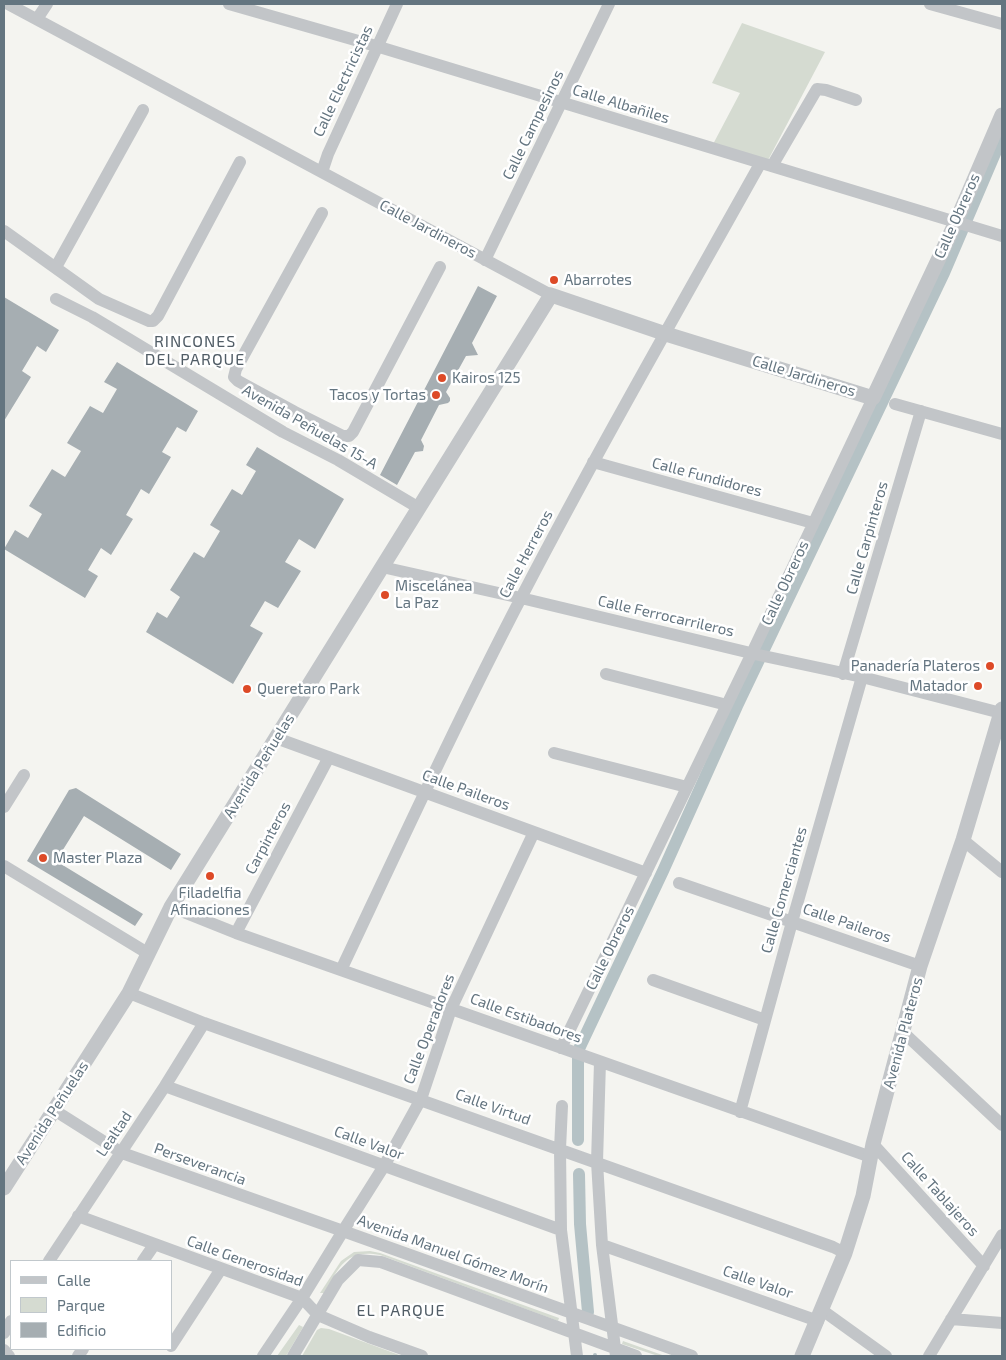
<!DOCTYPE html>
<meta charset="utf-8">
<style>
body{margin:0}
#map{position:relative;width:1006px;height:1360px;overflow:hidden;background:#f4f4f0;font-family:"Exo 2",sans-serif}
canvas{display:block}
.frame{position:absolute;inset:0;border:5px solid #647580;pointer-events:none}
.legend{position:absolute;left:10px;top:1260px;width:162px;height:90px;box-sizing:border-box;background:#fff;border:1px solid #c1c8cc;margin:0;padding:6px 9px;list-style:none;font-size:15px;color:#647580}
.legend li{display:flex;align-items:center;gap:10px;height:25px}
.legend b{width:25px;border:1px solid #c1c8cc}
</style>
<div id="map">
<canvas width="1006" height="1360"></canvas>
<div class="frame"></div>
<ul class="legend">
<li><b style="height:6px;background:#c2c5c8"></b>Calle</li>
<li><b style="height:14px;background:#d5dbd1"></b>Parque</li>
<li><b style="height:14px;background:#a6aeb2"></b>Edificio</li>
</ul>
</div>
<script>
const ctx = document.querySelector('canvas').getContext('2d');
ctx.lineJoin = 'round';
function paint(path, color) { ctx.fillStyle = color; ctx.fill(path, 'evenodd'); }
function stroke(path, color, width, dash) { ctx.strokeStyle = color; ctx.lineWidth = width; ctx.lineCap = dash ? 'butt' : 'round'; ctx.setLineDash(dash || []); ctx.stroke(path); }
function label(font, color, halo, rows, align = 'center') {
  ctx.font = font + ' "Exo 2",sans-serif'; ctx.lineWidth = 5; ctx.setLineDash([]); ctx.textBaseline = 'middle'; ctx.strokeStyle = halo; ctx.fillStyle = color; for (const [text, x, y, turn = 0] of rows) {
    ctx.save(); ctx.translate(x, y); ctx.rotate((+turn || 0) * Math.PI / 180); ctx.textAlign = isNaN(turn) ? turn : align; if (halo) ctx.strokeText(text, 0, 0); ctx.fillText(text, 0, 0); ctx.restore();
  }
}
paint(new Path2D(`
 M742 23 825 52 766 164 711 148 740 93 712 83Z
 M370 1251 380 1253 559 1318 558 1321 380 1255C345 1249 340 1267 324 1293H320L341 1261 354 1252Z
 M299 1325 303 1327 302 1329 286 1356H277Z
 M321 1328 329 1329 402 1356H302L317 1330Z
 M623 1341 665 1356H658L622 1344Z`), '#d5dbd1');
stroke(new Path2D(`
 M595 1355V1356`), '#b5c2c5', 4);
stroke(new Path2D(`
 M578 1140V1051L663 871 737 706 944 273 1002 137
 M579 1174 580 1224 588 1312`), '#b5c2c5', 12);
paint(new Path2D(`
 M478 286 497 296 472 343 478 355 466 356 446 392 450 398V401L448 403 439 405 421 440 424 446 423 451 415 452 397 485 380 475Z
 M4 297 59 330 46 352 37 346 22 371 31 377 4 421Z
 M117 362 198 411 186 432 177 427 162 452 171 457 149 494 141 489 126 515 133 519 111 555 101 548 88 570 98 576 85 598 4 549 15 530 28 538 42 514 29 506 52 469 65 477 81 451 67 443 90 406 103 413 117 389 104 382Z
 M257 447 344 499 315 549 299 539 285 562 301 571 278 608 265 601 250 626 263 633 233 684 146 632 157 612 167 618 180 597 170 590 194 552 204 558 220 531 210 525 232 489 242 495 256 471 246 465Z
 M76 788 181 854 171 870 84 816 56 861 143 914 135 926 27 861 69 790Z`), '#a6aeb2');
stroke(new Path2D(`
 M8 4 551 295
 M229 4 376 46 1002 236
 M930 4 1002 24
 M37 19 47 4
 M772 166 817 89 826 90 856 100
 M322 172 328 154 397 4
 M322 213 236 369 234 377 238 381 295 412 343 436H349L353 432 440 267
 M4 231 99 299 149 321H153L158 316 240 162
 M485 260 609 4
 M56 267 143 110
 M56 299 92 317 283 432 338 460 419 508
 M895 404 1002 434
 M593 462 813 523
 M382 567 521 598 759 655 862 677 1001 713
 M606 674 727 705
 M843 674 921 411
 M276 738 646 873
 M554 753 687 787
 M4 807 24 775
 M963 840 1002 872
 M4 866 149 954
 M679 883 920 966
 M171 907 236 933 871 1157
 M236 933 329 757
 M341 970C400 845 458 719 522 596 598 450 680 307 760 164
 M653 980 765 1020
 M129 993 204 1023 833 1247 845 1253
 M904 1033 1002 1125
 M561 1048 752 653 873 398
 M600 1062 597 1162 602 1245 616 1356
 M165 1086 561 1230
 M562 1106 560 1149 561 1230 577 1356
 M54 1110 122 1153 343 1231 384 1166 421 1099 451 1009 534 832
 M740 1112 792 922 862 677
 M873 1144 984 1266
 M78 1216 302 1298 318 1315 369 1337 422 1356
 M602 1245 818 1321
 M49 1261 165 1086 204 1023
 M143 1261 154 1245
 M822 1310 886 1356
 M951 1319 1002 1323
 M4 1333 11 1321
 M171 1346 221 1269
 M4 1350 9 1356
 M78 1356 83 1349
 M263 1356 302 1298 343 1231 692 1356
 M293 1356 338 1280 358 1260 381 1262 636 1356
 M929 1356 1002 1235`), '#c2c5c8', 12);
stroke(new Path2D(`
 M4 1188 129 993 171 907 551 295 666 334 873 398 956 222 1002 115
 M802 1356 845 1253 863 1196 873 1144 920 966 963 840 1002 709`), '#c2c5c8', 15);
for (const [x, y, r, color] of [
 [554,280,5,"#dd4a27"],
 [442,378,5,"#dd4a27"],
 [436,395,5,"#dd4a27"],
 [385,595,5,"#dd4a27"],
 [990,666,5,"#dd4a27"],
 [978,686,5,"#dd4a27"],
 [247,689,5,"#dd4a27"],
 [43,858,5,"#dd4a27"],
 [210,876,5,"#dd4a27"]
]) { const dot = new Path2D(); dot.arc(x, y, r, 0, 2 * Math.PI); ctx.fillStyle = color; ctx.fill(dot); stroke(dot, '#fff', 2); }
label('15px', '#647580', '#fff', [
 ["Calle Electricistas",343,81,-65],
 ["Calle Albañiles",621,104,17],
 ["Calle Campesinos",533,125,-64],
 ["Calle Obreros",957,216,-66],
 ["Calle Jardineros",428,229,28],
 ["Calle Jardineros",804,376,17],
 ["Avenida Peñuelas 15-A",310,427,30],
 ["Calle Fundidores",707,477,15],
 ["Calle Carpinteros",867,538,-74],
 ["Calle Herreros",526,554,-62],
 ["Calle Obreros",785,583,-65],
 ["Calle Ferrocarrileros",666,616,13],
 ["Avenida Peñuelas",259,766,-58],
 ["Calle Paileros",466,790,20],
 ["Carpinteros",268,838,-62],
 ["Calle Comerciantes",784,890,-74],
 ["Calle Paileros",847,923,19],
 ["Calle Obreros",610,948,-64],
 ["Calle Estibadores",526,1018,20],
 ["Calle Operadores",429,1029,-69],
 ["Avenida Plateros",903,1033,-75],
 ["Calle Virtud",493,1107,20],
 ["Avenida Peñuelas",52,1113,-57],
 ["Lealtad",114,1134,-56],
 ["Calle Valor",369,1143,20],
 ["Perseverancia",200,1164,20],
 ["Calle Tablajeros",940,1194,48],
 ["Avenida Manuel Gómez Morín",453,1254,20],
 ["Calle Generosidad",245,1261,20],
 ["Calle Valor",758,1282,19]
]);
label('15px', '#647580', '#fff', [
 ["Abarrotes",564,280],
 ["Kairos 125",452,378],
 ["Tacos y Tortas",426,395,"right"],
 ["Miscelánea",395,586],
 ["La Paz",395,603],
 ["Panadería Plateros",980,666,"right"],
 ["Matador",968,686,"right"],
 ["Queretaro Park",257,689],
 ["Master Plaza",53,858],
 ["Filadelfia",210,893,"center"],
 ["Afinaciones",210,910,"center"]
], 'left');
ctx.letterSpacing = '1px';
label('16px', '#515d66', '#fff', [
 ["RINCONES",195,342],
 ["DEL PARQUE",195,360],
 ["EL PARQUE",401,1311]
]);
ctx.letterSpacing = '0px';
</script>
